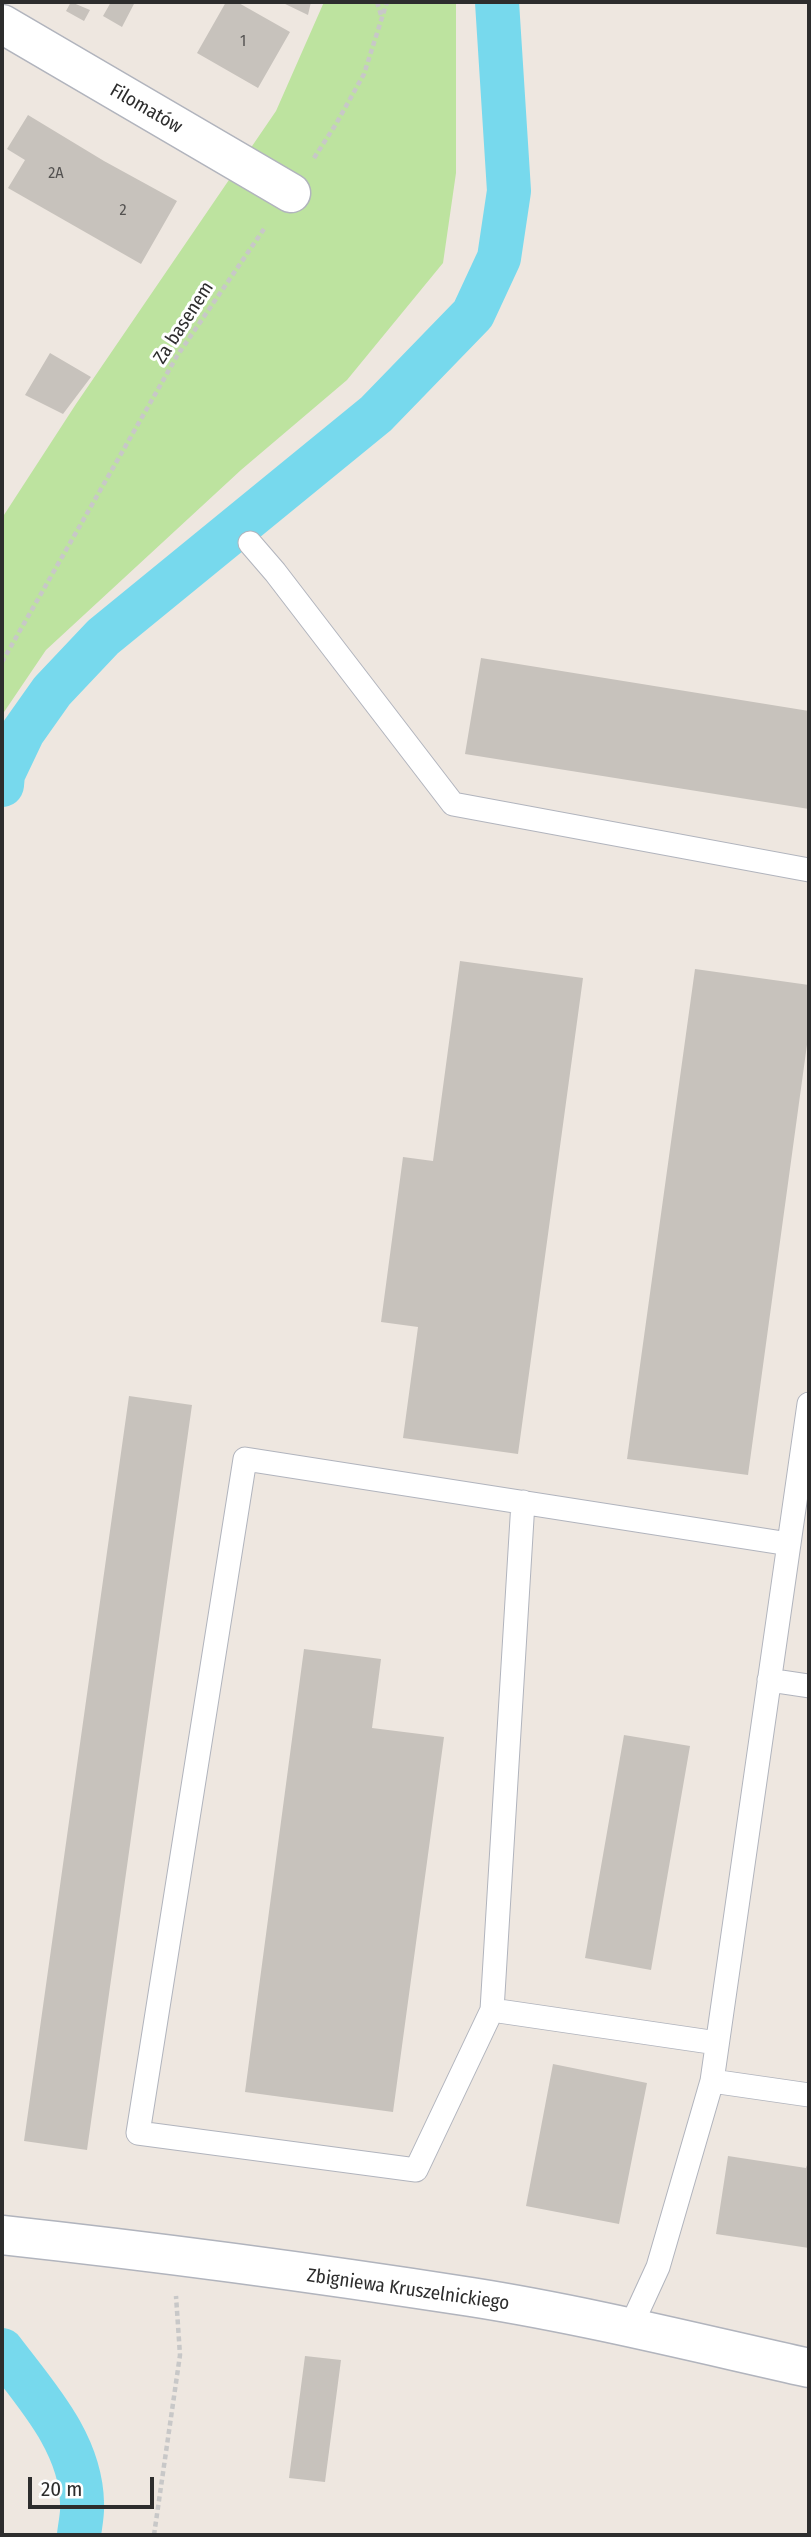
<!DOCTYPE html>
<meta charset="utf-8">
<style>
body{margin:0}
#map{position:relative;width:811px;height:2537px;overflow:hidden;background:#eee7e0;font-family:"Fira Sans Condensed",sans-serif}
canvas{display:block}
.frame{position:absolute;inset:0;border:4px solid #2d2d2d;pointer-events:none}
.scale{position:absolute;left:28px;top:2477px;width:126px;height:32px;box-sizing:border-box;border:4px solid #2d2d2d;border-top:0;padding-left:9px;font-size:21px;line-height:24px;white-space:nowrap;color:#2d2d2d;-webkit-text-stroke:5px #fff;paint-order:stroke}
</style>
<div id="map">
<canvas width="811" height="2537"></canvas>
<div class="frame"></div>
<div class="scale">20 m</div>
</div>
<script>
const ctx = document.querySelector('canvas').getContext('2d');
ctx.lineJoin = 'round';
function paint(path, color) { ctx.fillStyle = color; ctx.fill(path, 'evenodd'); }
function stroke(path, color, width, dash) { ctx.strokeStyle = color; ctx.lineWidth = width; ctx.lineCap = dash ? 'butt' : 'round'; ctx.setLineDash(dash || []); ctx.stroke(path); }
function label(font, color, halo, rows, align = 'center') {
  ctx.font = font + ' "Fira Sans Condensed",sans-serif'; ctx.lineWidth = 6; ctx.setLineDash([]); ctx.textBaseline = 'middle'; ctx.strokeStyle = halo; ctx.fillStyle = color; for (const [text, x, y, turn = 0] of rows) {
    ctx.save(); ctx.translate(x, y); ctx.rotate((+turn || 0) * Math.PI / 180); ctx.textAlign = isNaN(turn) ? turn : align; if (halo) ctx.strokeText(text, 0, 0); ctx.fillText(text, 0, 0); ctx.restore();
  }
}
paint(new Path2D(`
 M324 2H456V173L443 263 347 380 241 470 46 650 2 715V518L76 404 276 111Z`), '#bde39f');
stroke(new Path2D(`
 M2 785 3 774 23 732 52 691 103 637 376 414 473 314 499 258 509 191 497 2
 M2 2350C36 2395 81 2443 82 2503 83 2513 80 2525 79 2535`), '#77d9ed', 44);
paint(new Path2D(`
 M71 2 90 10 84 21 66 11Z
 M111 2H135L122 27 103 16Z
 M226 2H237L290 32 258 88 197 53Z
 M281 2H311L308 15Z
 M28 115 104 161 177 201 141 264 8 188 25 160 7 149Z
 M50 353 91 377 63 414 25 395Z
 M481 658 809 711V809L465 754Z
 M460 961 583 978 518 1454 403 1438 418 1327 381 1322 403 1157 433 1161Z
 M695 969 809 985V1030L748 1475 627 1459Z
 M129 1396 192 1405 87 2150 24 2141Z
 M304 1649 381 1659 372 1728 444 1737 393 2112 245 2092Z
 M624 1735 690 1746 651 1970 585 1958Z
 M553 2064 647 2083 619 2224 526 2206Z
 M728 2156 806 2168 809 2159V2248L716 2234Z
 M305 2356 341 2360 325 2482 289 2478Z`), '#c7c2bc');
const service = new Path2D(`
 M250 543 275 572 453 804 809 870
 M769 1680 809 1686
 M492 2010 523 1502
 M717 2043 492 2010 416 2170 138 2133 245 1459 789 1544
 M712 2081 809 2095
 M630 2328 658 2267 712 2081 809 1404`);
const minor = new Path2D(`
 M2 24 291 193
 M2 2235C158 2252 315 2273 471 2297 585 2315 697 2343 809 2368`);
stroke(service, '#b1b4bd', 25);
stroke(minor, '#b1b4bd', 41);
stroke(new Path2D(`
 M377 2 381 15
 M314 158 336 124 364 74 387 2
 M2 662 177 356 266 226
 M154 2535 180 2355 176 2296`), '#c8c8c8', 4.5, [5, 3.5]);
stroke(service, '#fff', 23);
stroke(minor, '#fff', 38);
label('16px', '#545251', null, [
 ["1",243,42],
 ["2A",56,174],
 ["2",123,211]
]);
label('19px', '#2d2d2d', '#fff', [
 ["Filomatów",146,109,30],
 ["Za basenem",184,323,-57],
 ["Zbigniewa Kruszelnickiego",408,2290,8]
]);
</script>
